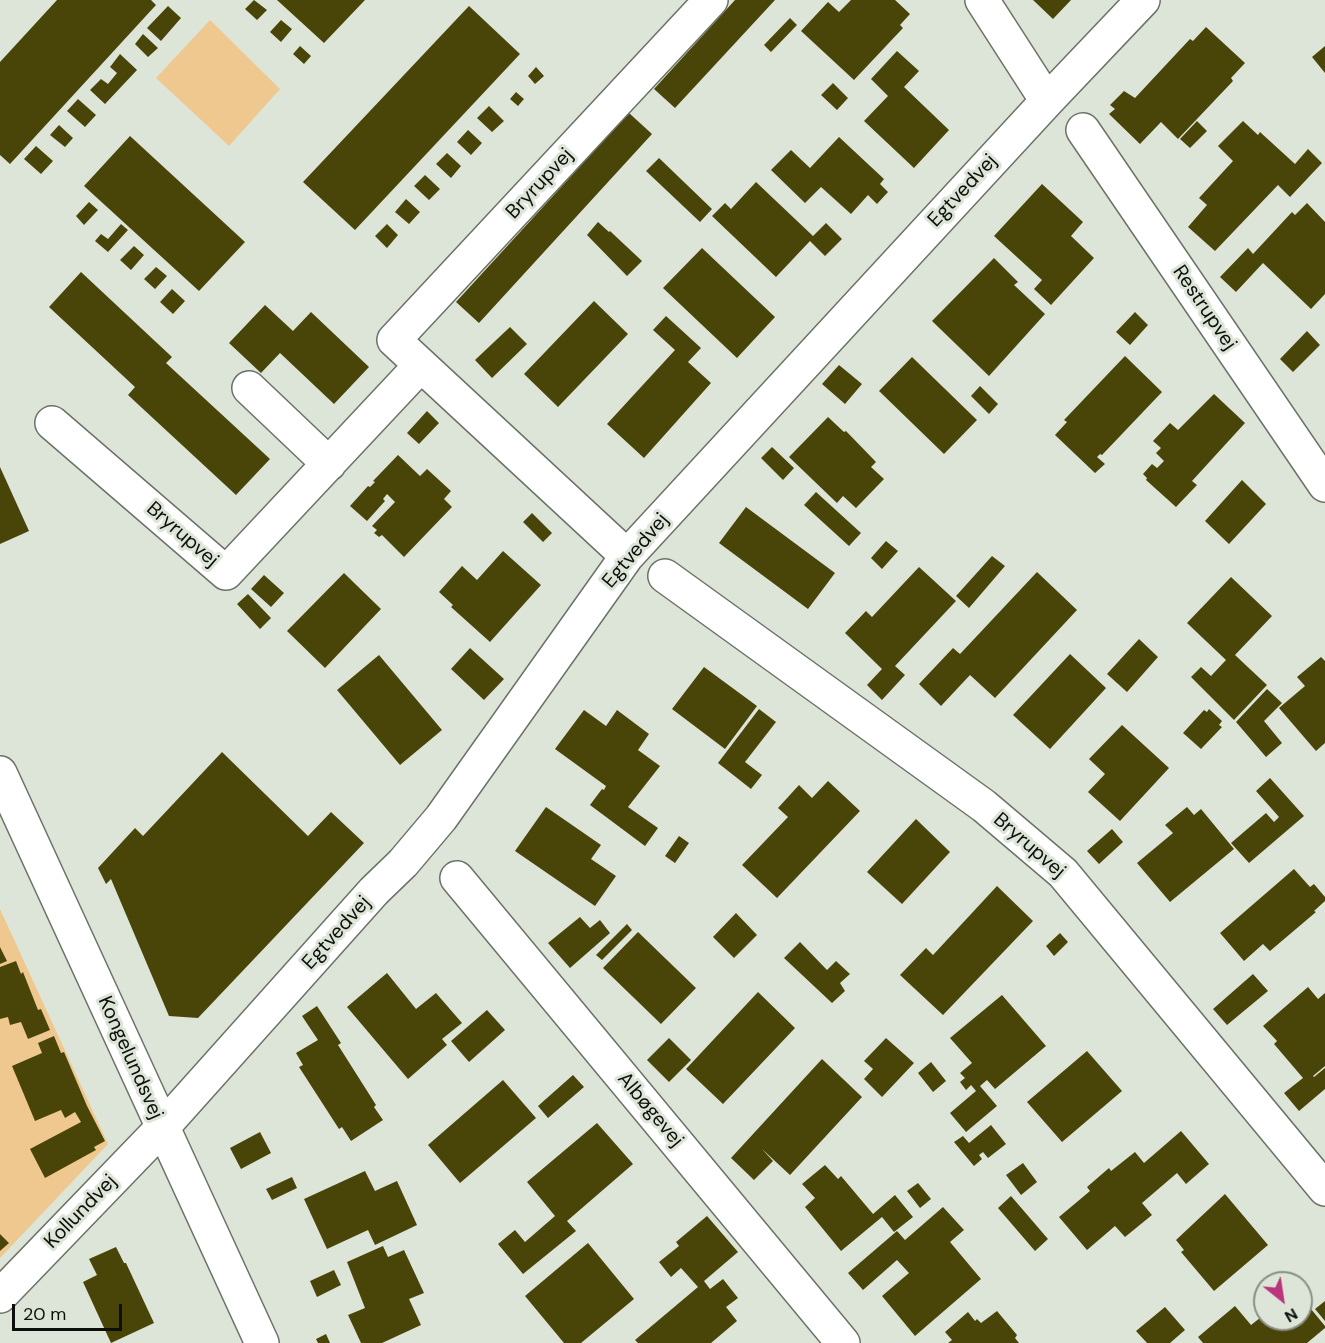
<!DOCTYPE html>
<meta charset="utf-8">
<style>
body{margin:0}
#map{position:relative;width:1325px;height:1343px;overflow:hidden;background:#dde5d8;font-family:"DM Sans",sans-serif}
canvas{display:block}
.north{position:absolute;left:1253px;top:1271px;width:60px;height:60px;box-sizing:border-box;background:#dde5d8;border:2px solid #8a8f86;border-radius:50%;rotate:150deg;font-size:16px;font-weight:700;line-height:24px;text-align:center;color:#0d0f0b}
.north::after{content:'';display:block;margin:auto;width:21px;height:27px;background:#ba357a;clip-path:polygon(50% 0,100% 100%,50% 72%,0 100%)}
.scale{position:absolute;left:12px;top:1304px;width:110px;height:27px;box-sizing:border-box;border:3px solid #0d0f0b;border-top:0;padding-left:8px;font-size:18px;line-height:21px;white-space:nowrap;color:#0d0f0b;-webkit-text-stroke:4px #dde5d8;paint-order:stroke}
</style>
<div id="map">
<canvas width="1325" height="1343"></canvas>
<div class="north">N</div>
<div class="scale">20 m</div>
</div>
<script>
const ctx = document.querySelector('canvas').getContext('2d');
ctx.lineJoin = 'round';
function paint(path, color) { ctx.fillStyle = color; ctx.fill(path, 'evenodd'); }
function stroke(path, color, width, dash) { ctx.strokeStyle = color; ctx.lineWidth = width; ctx.lineCap = dash ? 'butt' : 'round'; ctx.setLineDash(dash || []); ctx.stroke(path); }
function label(font, color, halo, rows, align = 'center') {
  ctx.font = font + ' "DM Sans",sans-serif'; ctx.lineWidth = 6; ctx.setLineDash([]); ctx.textBaseline = 'middle'; ctx.strokeStyle = halo; ctx.fillStyle = color; for (const [text, x, y, turn = 0] of rows) {
    ctx.save(); ctx.translate(x, y); ctx.rotate((+turn || 0) * Math.PI / 180); ctx.textAlign = isNaN(turn) ? turn : align; if (halo) ctx.strokeText(text, 0, 0); ctx.fillText(text, 0, 0); ctx.restore();
  }
}
paint(new Path2D(`
 M210 20 280 89 229 146 156 78Z
 M0 909 108 1144 0 1258Z`), '#efc88f');
paint(new Path2D(`
 M57 0H151L156 5 10 164 0 155V62Z
 M254 0 267 10 257 20 245 9Z
 M277 0H365L324 43Z
 M735 0H775L675 108 654 89Z
 M851 0H895L910 14 900 25 903 28 854 80 801 31 828 2 839 12Z
 M1033 0H1071L1053 19Z
 M168 6 181 18 161 41 147 28Z
 M469 6 520 54 355 230 303 182Z
 M790 18 797 25 771 52 764 45Z
 M281 20 292 29 281 42 270 32Z
 M1206 27 1245 63 1231 78 1233 81 1178 139 1161 122 1140 144 1109 114 1115 109 1110 105 1124 91 1135 98 1190 39 1193 41Z
 M143 34 158 48 148 57 135 44Z
 M300 46 311 56 304 64 293 54Z
 M1325 46V73L1312 57Z
 M897 51 919 71 904 87 949 130 914 168 864 121 888 96 871 79Z
 M120 54 137 70 105 104 90 90 101 79 108 84 117 73 110 67Z
 M536 67 544 76 535 84 528 76Z
 M833 83 848 98 837 110 821 95Z
 M516 92 524 99 518 106 510 99Z
 M78 99 96 115 85 127 67 111Z
 M489 106 504 121 492 132 477 118Z
 M629 113 652 134 479 323 456 302Z
 M1197 121 1207 131 1190 148 1180 139Z
 M1243 121 1258 135 1260 132 1295 164 1308 149 1322 163 1290 197 1278 185 1215 251 1188 227 1207 205 1199 198 1233 161 1218 146Z
 M59 125 73 138 65 147 50 135Z
 M468 130 482 143 471 155 457 142Z
 M130 136 245 242 199 291 84 186Z
 M839 137 884 179 880 184 888 192 877 204 868 195 851 214 821 187 805 203 771 170 791 150 810 168Z
 M36 146 53 161 41 174 24 159Z
 M447 153 461 166 451 178 436 164Z
 M659 158 712 209 700 222 646 171Z
 M425 175 440 189 429 200 414 186Z
 M756 182 813 236 826 223 842 239 825 256 810 241 776 277 712 216 725 203 731 209Z
 M1042 184 1083 222 1071 236 1094 258 1051 305 1034 289 1042 280 994 236Z
 M406 199 420 212 409 224 395 212Z
 M89 202 98 210 84 225 76 216Z
 M1307 203 1325 222V294L1311 309 1263 263 1236 292 1220 277 1248 248 1253 254 1292 212 1295 215Z
 M598 222 609 232 610 231 642 261 627 276 587 235Z
 M121 224 128 230 108 252 95 241 101 234 108 239Z
 M387 224 398 235 387 248 375 236Z
 M134 246 144 255 131 270 120 260Z
 M702 248 775 317 737 358 663 288Z
 M994 258 1018 282 1014 285 1045 314 989 376 932 321Z
 M156 267 167 276 155 289 144 279Z
 M81 272 172 357 166 363 270 459 236 495 128 395 135 387 49 307Z
 M172 289 185 301 173 314 160 302Z
 M594 301 628 334 558 407 524 374Z
 M265 305 293 331 311 312 369 367 334 404 280 353 261 373 229 343Z
 M1135 312 1148 325 1130 345 1116 332Z
 M666 316 701 348 688 362 711 383 644 458 607 424 675 350 653 330Z
 M510 327 527 344 492 378 475 360Z
 M1307 331 1320 345 1293 372 1280 359Z
 M1125 356 1162 392 1102 455 1100 454 1097 457 1105 464 1095 473 1055 435 1067 422 1064 420Z
 M912 357 977 420 944 454 879 391Z
 M839 365 862 384 845 404 822 384Z
 M980 386 998 404 989 414 971 396Z
 M1214 394 1245 423 1192 481 1197 485 1176 507 1146 480 1147 478 1143 474 1152 464 1157 468 1164 461 1156 453 1161 448 1153 441 1170 423 1178 430Z
 M427 411 439 423 419 444 407 433Z
 M828 417 844 432 846 431 876 462 871 467 884 479 856 508 843 496 837 503 789 457Z
 M772 447 794 468 783 480 761 458Z
 M398 455 420 476 427 469 451 491 444 499 452 507 404 557 382 535 379 537 374 533 377 530 372 526 395 502 387 494 383 499 385 501 367 521 350 506 368 486 370 487 375 482 373 481Z
 M0 467 29 531 0 544Z
 M1242 480 1266 504 1229 544 1205 521Z
 M816 492 861 533 849 546 804 505Z
 M746 507 835 573 808 609 719 543Z
 M532 513 552 533 543 542 523 522Z
 M886 541 898 551 882 569 871 558Z
 M503 551 541 585 490 642 451 607 453 605 439 592 462 566 477 580Z
 M992 556 1005 566 969 608 956 596Z
 M919 567 956 601 895 666 905 675 882 700 867 685 882 669 845 633 866 611 872 617Z
 M1037 572 1077 610 995 698 970 675 941 706 919 684 953 648 960 654Z
 M344 573 381 609 325 668 287 631Z
 M264 575 284 593 271 607 251 589Z
 M1231 577 1272 616 1235 655 1267 685 1234 720 1191 677 1201 667 1211 676 1226 660 1187 623Z
 M248 594 271 618 260 629 237 604Z
 M1139 639 1158 657 1127 692 1107 674Z
 M470 648 504 679 484 700 451 669Z
 M1070 654 1106 688 1050 749 1013 715Z
 M379 655 442 730 400 765 337 690Z
 M1321 657 1325 661V743L1316 751 1279 708 1305 686 1297 677Z
 M704 667 757 706 725 749 672 709Z
 M1267 689 1282 703 1264 721 1282 743 1266 757 1236 722Z
 M759 709 776 722 745 762 762 775 751 789 718 763Z
 M1209 709 1222 721 1219 725 1222 727 1201 749 1183 733 1204 710 1207 712Z
 M584 710 606 726 617 710 649 734 638 750 660 766 628 807 658 828 645 846 590 805 602 789 604 790 606 786 555 749Z
 M1122 725 1169 768 1120 821 1088 792 1105 774 1089 759Z
 M222 752 308 836 331 812 364 843 198 1018 169 1016 111 879 106 884 98 868 135 828 143 836Z
 M1270 778 1304 816 1249 863 1231 843 1266 813 1274 822 1279 817 1256 791Z
 M828 781 860 811 777 898 742 865 788 817 778 808 799 785 812 798Z
 M546 807 601 845 591 859 616 876 595 906 515 851Z
 M1187 807 1194 815 1201 809 1234 849 1170 902 1137 863 1173 833 1165 825Z
 M916 819 950 852 902 904 867 872Z
 M1112 829 1123 842 1099 864 1087 851Z
 M679 836 689 843 675 863 665 856Z
 M1294 869 1310 887 1314 884 1325 897V901L1314 911 1316 912 1270 951 1263 944 1244 961 1220 933Z
 M997 886 1033 921 943 1015 900 975 926 948 933 955Z
 M736 913 757 935 734 958 713 937Z
 M580 917 590 928 600 920 610 933 570 968 548 943Z
 M627 924 632 930 602 960 596 955Z
 M638 932 696 988 661 1024 603 968Z
 M1060 933 1068 942 1054 956 1046 946Z
 M800 942 827 970 836 961 850 974 840 983 845 991 832 1003 784 958Z
 M0 947 7 961 0 964Z
 M16 961 21 974 23 972 38 1010 41 1009 50 1030 28 1039 21 1022 10 1025 8 1017 0 1019V967Z
 M387 973 416 1009 436 993 462 1023 442 1039 447 1045 408 1079 347 1007Z
 M1253 974 1268 991 1227 1025 1213 1009Z
 M1308 987 1318 999 1325 993V1066L1313 1076 1314 1077 1325 1068V1089L1299 1111 1284 1093 1303 1078 1274 1044 1277 1041 1263 1026Z
 M758 992 795 1028 723 1104 686 1069Z
 M1002 995 1046 1046 995 1089 987 1080 980 1086 997 1106 966 1132 950 1113 976 1091 971 1085 966 1090 960 1082 965 1078 960 1073 972 1063 950 1038Z
 M317 1006 341 1043 338 1045 376 1105 374 1107 383 1120 351 1141 342 1127 339 1129 299 1067 303 1065 296 1053 318 1040 302 1016Z
 M487 1010 505 1030 469 1062 451 1041Z
 M54 1036 61 1053 64 1052 87 1106 105 1141 94 1147 96 1150 45 1178 30 1149 81 1122 75 1112 65 1118 61 1110 35 1121 12 1066 42 1053 38 1043Z
 M669 1038 691 1060 669 1082 647 1060Z
 M886 1038 914 1063 882 1097 864 1079 873 1069 864 1061Z
 M1087 1051 1122 1091 1062 1142 1027 1102Z
 M822 1059 862 1097 790 1175 762 1149 773 1161 754 1180 731 1158Z
 M931 1062 946 1081 933 1092 918 1073Z
 M573 1075 584 1087 548 1118 538 1106Z
 M503 1080 536 1118 460 1183 428 1145Z
 M597 1123 633 1164 567 1221 576 1231 523 1274 498 1244 515 1230 525 1242 555 1216 527 1182Z
 M991 1125 1006 1144 988 1158 983 1152 979 1155 982 1159 974 1166 954 1142 963 1136 969 1143Z
 M1181 1131 1209 1164 1186 1184 1177 1173 1142 1203 1152 1215 1125 1237 1115 1226 1087 1250 1059 1217 1090 1191 1087 1187 1109 1168 1111 1171 1135 1152 1144 1163Z
 M260 1132 271 1153 241 1169 230 1148Z
 M1023 1163 1037 1182 1021 1195 1006 1175Z
 M825 1165 838 1179 841 1176 873 1214 895 1195 913 1217 894 1232 882 1217 841 1251 805 1207 815 1198 802 1184Z
 M365 1171 375 1191 397 1181 417 1225 375 1245 368 1230 327 1249 304 1199Z
 M292 1177 297 1188 272 1200 266 1189Z
 M918 1183 931 1199 920 1208 907 1191Z
 M1225 1194 1268 1245 1214 1291 1181 1252 1184 1250 1176 1240Z
 M1011 1196 1048 1239 1035 1251 998 1208Z
 M943 1207 964 1230 950 1242 981 1279 915 1336 882 1296 909 1273 897 1260 863 1290 848 1273 897 1231 905 1240Z
 M707 1216 738 1252 704 1281 710 1289 723 1279 738 1298 726 1307 737 1321 711 1343H638L635 1340 698 1287 681 1268 671 1277 659 1262 679 1246 676 1242Z
 M0 1234 9 1243 0 1251Z
 M588 1243 634 1299 581 1343H564L525 1296Z
 M383 1246 388 1257 404 1250 424 1293 409 1299 421 1325 382 1343H361L348 1315 365 1308 347 1262Z
 M116 1247 124 1263H126L154 1323 111 1343 83 1282 97 1275 89 1259Z
 M334 1270 341 1285 317 1297 310 1281Z
 M1301 1297 1325 1326V1328L1307 1343H1203L1198 1337 1235 1306 1251 1325 1265 1314V1319H1301Z
 M1325 1301V1321L1315 1309Z
 M1165 1307 1185 1330 1170 1343H1147L1136 1331Z
 M997 1311 1017 1335 1015 1338 1019 1343H948L952 1340 945 1332 968 1312 975 1321 977 1319 981 1323Z
 M326 1334 330 1343H318L316 1339Z`), '#494508');
const minor = new Path2D(`
 M982 0 1047 101
 M1083 130 1325 485
 M249 388 329 464
 M52 423 226 573 421 365
 M627 556 394 340 711 0
 M665 576 984 806 1063 873 1325 1189
 M0 773 262 1343
 M457 878 843 1343
 M0 1296 162 1128 374 891 403 863 441 818 627 556 1047 101 1143 0`);
stroke(minor, '#6b7267', 36);
stroke(minor, '#fff', 33);
label('20px', '#0d0f0b', '#dde5d8', [
 ["Bryrupvej",540,184,-47],
 ["Egtvedvej",963,191,-47],
 ["Restrupvej",1204,308,56],
 ["Bryrupvej",182,535,41],
 ["Egtvedvej",636,551,-50],
 ["Bryrupvej",1029,846,41],
 ["Egtvedvej",337,933,-48],
 ["Kongelundsvej",130,1058,66],
 ["Albøgevej",650,1110,50],
 ["Kollundvej",81,1212,-46]
]);
</script>
